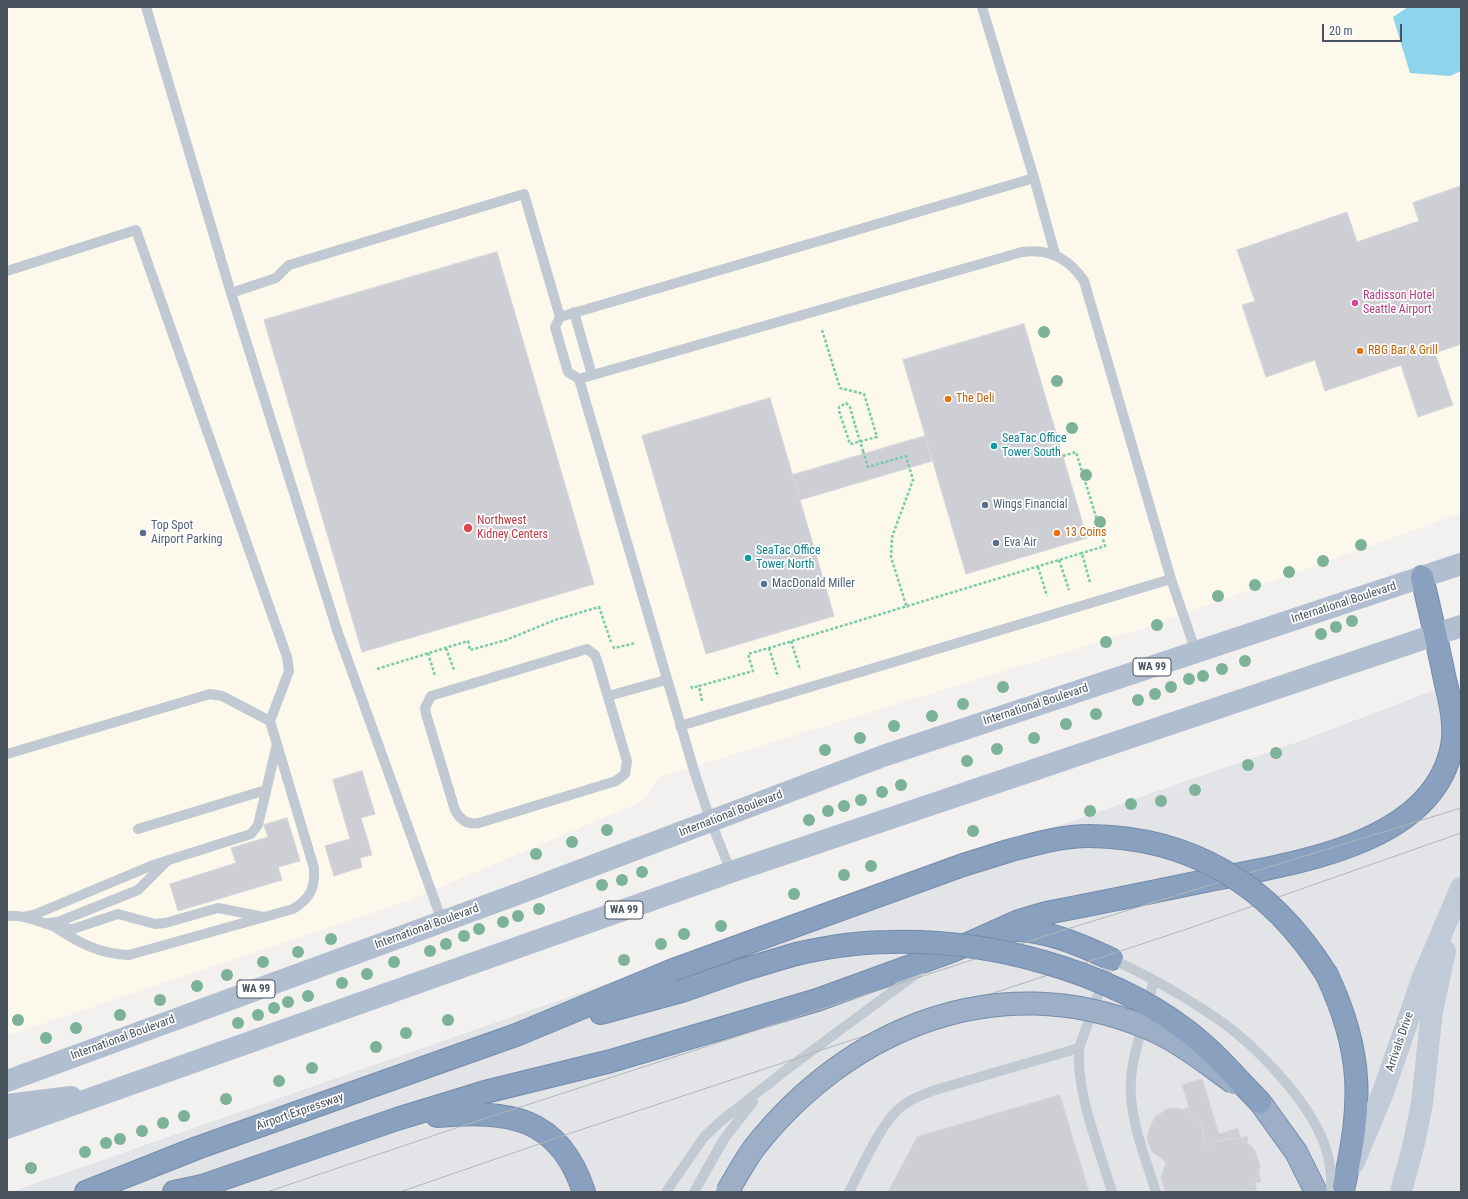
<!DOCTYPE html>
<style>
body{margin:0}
#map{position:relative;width:1468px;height:1199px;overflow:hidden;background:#f3f0f0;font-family:"Roboto Condensed",sans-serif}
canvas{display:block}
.frame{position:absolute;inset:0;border:8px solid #48535e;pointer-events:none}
.scale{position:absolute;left:1322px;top:24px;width:80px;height:18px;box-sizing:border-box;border:2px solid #48535e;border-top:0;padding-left:5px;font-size:12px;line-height:14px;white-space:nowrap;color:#48535e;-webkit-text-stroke:3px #fff;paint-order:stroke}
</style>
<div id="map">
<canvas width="1468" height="1199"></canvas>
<div class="frame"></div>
<div class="scale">20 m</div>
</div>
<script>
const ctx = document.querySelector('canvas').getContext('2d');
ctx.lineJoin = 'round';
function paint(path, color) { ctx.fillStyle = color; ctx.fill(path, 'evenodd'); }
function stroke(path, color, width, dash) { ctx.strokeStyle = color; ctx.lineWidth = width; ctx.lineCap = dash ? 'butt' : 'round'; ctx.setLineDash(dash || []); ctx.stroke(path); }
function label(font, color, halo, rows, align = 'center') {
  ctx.font = font + ' "Roboto Condensed",sans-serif'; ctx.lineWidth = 3.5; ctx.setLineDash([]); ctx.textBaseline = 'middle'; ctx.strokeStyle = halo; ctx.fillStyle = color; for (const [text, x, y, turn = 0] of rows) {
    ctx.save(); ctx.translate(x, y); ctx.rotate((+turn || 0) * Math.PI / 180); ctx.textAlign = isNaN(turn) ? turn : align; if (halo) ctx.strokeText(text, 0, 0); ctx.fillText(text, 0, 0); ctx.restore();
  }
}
paint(new Path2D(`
 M7 7H1408L1393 18 1450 76 1461 71V513L1141 629 660 777 643 801 410 900 7 1036Z`), '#fcf8eb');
paint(new Path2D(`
 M1461 680V1192H11L1298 742Z`), '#e2e4e8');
paint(new Path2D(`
 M1408 7H1461V71L1450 76 1410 73 1393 17Z`), '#8dd4ec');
const building = new Path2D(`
 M1461 186V344L1435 353 1453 405 1418 417 1401 365 1325 391 1315 360 1266 377 1242 305 1255 301 1237 250 1347 212 1357 242 1419 221 1413 203Z
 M497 252 594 584 362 652 264 320Z
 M1024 324 1087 538 966 574 903 360Z
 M770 398 834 616 706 654 642 436Z
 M925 436 932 461 800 500 793 475Z
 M362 771 375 814 361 818 372 855 360 858 362 867 334 876 325 846 350 839 333 780Z
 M287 818 300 861 278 867 282 880 178 911 170 884 236 863 231 848 268 837 264 825Z
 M1202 1079 1219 1134 1238 1128 1241 1138 1247 1136 1248 1143 1235 1138H1228L1216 1142 1206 1152 1201 1149 1205 1139 1203 1128 1194 1114 1184 1109 1189 1107 1182 1085Z
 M1060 1095 1089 1192H888L917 1137Z
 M1173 1108 1190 1111 1200 1122 1205 1139 1201 1149 1206 1152 1216 1142 1235 1138 1248 1143 1254 1149 1260 1165 1257 1179 1246 1190 1251 1192H1165L1161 1177 1166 1162 1152 1152 1147 1139 1150 1127 1155 1117 1167 1109Z
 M1259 1172 1261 1182 1255 1183 1257 1192 1246 1190 1257 1179Z`);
paint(building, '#cdcfd5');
stroke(building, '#d4d6dc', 1);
const trunk = new Path2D(`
 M1260 1102 1296 1152 1316 1192`);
const motorway = new Path2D(`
 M1006 930C1042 928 1079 944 1111 959
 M1327 975C1364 1054 1362 1103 1344 1186
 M601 1013 682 991 742 970 796 954
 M437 1116C509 1110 559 1116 584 1192
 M86 1192 197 1148 516 1035 673 970 963 865 1008 851
 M174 1192 202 1186 397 1119 485 1092 611 1061 817 1000 952 951 1019 921 1046 913C1099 903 1152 892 1205 881 1287 864 1433 847 1452 746 1456 725 1450 700 1445 680 1438 645 1430 611 1422 577`);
stroke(trunk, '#748baa', 24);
stroke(motorway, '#748baa', 24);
stroke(new Path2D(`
 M822 330 840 388 864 394 877 437 850 444 839 411V407L846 403 850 407 855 425
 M863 451 868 467 906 456 913 480 892 537 891 557 907 608
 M1063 456 1076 452 1105 546 1082 553
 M1059 560 1069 590
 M1038 567 1047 596
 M791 641 800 670
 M613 646 614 648 636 643
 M446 648 454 670
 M769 648 778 677
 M428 653 435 676
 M377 669 468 641 470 650 506 640 555 620 599 607 611 642
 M691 686 692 688 699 686
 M702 701 699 686 753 671 748 654 769 648 1082 553 1090 583`), '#78cda6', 2.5, [3, 2]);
stroke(new Path2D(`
 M146 7 231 293 338 633 442 921
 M982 7 1034 178
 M7 271 136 230 287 657 289 671 270 721 222 696 210 694 7 754
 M231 293 276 278 289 265 524 194 560 317 555 327 568 372 579 379
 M574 312 592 375
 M560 317 1034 178 1055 254
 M587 649 595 655 597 660 627 761 625 774 616 781 479 823C468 825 460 820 455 810L426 714 425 708 431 696Z
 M608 696 666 680
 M680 726 1171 579 1196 652
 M138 829 266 790
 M731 872 711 822 695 774 579 379 1022 252C1049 248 1069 258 1084 281L1171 579
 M7 916C30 913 50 930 73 929L118 914 155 924 165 923 218 908 264 917
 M23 917 36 914 153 865 251 834 258 825 277 744
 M48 923 58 922 138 890 166 862
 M55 927C79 943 100 954 129 955L293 909C311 898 315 888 314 868L270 721
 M1147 1007 1154 980
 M1143 1025C1138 1042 1132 1060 1131 1079 1128 1117 1145 1156 1156 1192
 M666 1192 704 1137 721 1121 790 1067 920 971
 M694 1192 724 1139 753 1102
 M849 1192C863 1166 880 1124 902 1106 912 1098 924 1094 935 1090L1079 1048
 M1112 1192C1099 1148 1076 1094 1079 1048L1111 959C1150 976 1187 998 1222 1022 1257 1047 1304 1097 1321 1136 1329 1153 1332 1173 1331 1192`), '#c1cad2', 10);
stroke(new Path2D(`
 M1353 1164 1382 1095 1423 977 1461 888
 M1401 1192 1414 1143 1422 1103 1432 1011 1445 951`), '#c1cbd7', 22);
stroke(new Path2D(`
 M7 1081 515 895 883 756 1461 564
 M7 1105 71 1097
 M7 1128 731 872 1461 626`), '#b0becf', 22);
stroke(trunk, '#9cafc6', 22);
stroke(motorway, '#89a0be', 22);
stroke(new Path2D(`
 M267 1192 456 1128 1067 929 1461 808
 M400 1192 571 1133 1190 928 1461 833`), '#b2b5ba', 1);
const trunkBridge = new Path2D(`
 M727 1192C736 1177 744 1162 754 1148 849 1027 998 967 1145 1027 1178 1040 1206 1063 1234 1083`);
const motorwayBridge = new Path2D(`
 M1008 851C1035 844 1061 836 1089 836 1195 837 1272 887 1327 975
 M796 954C827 947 858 942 889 942 989 939 1106 970 1186 1030 1213 1050 1236 1078 1260 1102`);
stroke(trunkBridge, '#748baa', 24, []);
stroke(motorwayBridge, '#748baa', 24, []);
stroke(new Path2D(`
 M855 425 863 451`), '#78cda6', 2.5, [3, 2]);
stroke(trunkBridge, '#9cafc6', 22);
stroke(motorwayBridge, '#89a0be', 22);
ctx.fillStyle = '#7bb298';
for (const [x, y] of [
 [1044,332],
 [1057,381],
 [1072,428],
 [1086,475],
 [1100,522],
 [1361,545],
 [1323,561],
 [1289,572],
 [1255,585],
 [1218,596],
 [1352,621],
 [1157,625],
 [1336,627],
 [1321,634],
 [1106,642],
 [1245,661],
 [1222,669],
 [1203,676],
 [1189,679],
 [1003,687],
 [1171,687],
 [1155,694],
 [1138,700],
 [963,704],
 [1096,714],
 [932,716],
 [1066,724],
 [894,726],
 [860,738],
 [1034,738],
 [997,749],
 [825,750],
 [1276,753],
 [967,761],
 [1248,765],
 [901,785],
 [1195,790],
 [882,792],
 [861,800],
 [1161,801],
 [1131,804],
 [844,806],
 [828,811],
 [1090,811],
 [809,820],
 [607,830],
 [973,831],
 [572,842],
 [536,854],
 [871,866],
 [642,872],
 [844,875],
 [622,880],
 [602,885],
 [794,894],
 [539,909],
 [518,916],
 [503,922],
 [721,926],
 [479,929],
 [684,934],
 [464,936],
 [331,939],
 [446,944],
 [661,944],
 [430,951],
 [298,952],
 [624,960],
 [263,962],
 [394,962],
 [367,974],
 [227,975],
 [342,983],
 [197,986],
 [308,996],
 [160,1000],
 [288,1002],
 [274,1008],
 [120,1015],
 [258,1015],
 [18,1020],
 [448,1020],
 [238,1023],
 [76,1028],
 [406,1033],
 [46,1038],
 [376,1047],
 [312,1068],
 [279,1081],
 [226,1099],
 [184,1116],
 [163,1123],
 [142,1131],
 [120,1139],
 [106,1143],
 [85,1152],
 [31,1168]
]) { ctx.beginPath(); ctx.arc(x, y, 6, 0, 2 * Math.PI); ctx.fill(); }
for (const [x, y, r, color] of [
 [1355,303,4,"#d1479c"],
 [1360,351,4,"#e8710a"],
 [948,399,4,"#e8710a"],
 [994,446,4,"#0f9aa8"],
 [985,505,4,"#5c6f8a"],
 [468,528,5,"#e0444e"],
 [143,533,4,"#5c6f8a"],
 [1057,533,4,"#e8710a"],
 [996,543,4,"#5c6f8a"],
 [748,558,4,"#0f9aa8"],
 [764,584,4,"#5c6f8a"]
]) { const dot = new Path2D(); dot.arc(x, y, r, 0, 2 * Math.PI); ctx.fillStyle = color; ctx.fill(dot); stroke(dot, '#fff', 1.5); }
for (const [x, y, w] of [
 [1152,667,38],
 [624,910,38],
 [256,989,38]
]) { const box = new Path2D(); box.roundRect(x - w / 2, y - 9, w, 18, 3); ctx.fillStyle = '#fff'; ctx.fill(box); stroke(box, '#48535e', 1); }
label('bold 11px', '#48535e', null, [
 ["WA 99",1152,667],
 ["WA 99",624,910],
 ["WA 99",256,989]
]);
label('12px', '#b23c85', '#fff', [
 ["Radisson Hotel",1363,296],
 ["Seattle Airport",1363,310]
], 'left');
label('12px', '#c56008', '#fff', [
 ["RBG Bar & Grill",1368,351],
 ["The Deli",956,399],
 ["13 Coins",1065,533]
], 'left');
label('12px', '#0d838f', '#fff', [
 ["SeaTac Office",1002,439],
 ["Tower South",1002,453],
 ["SeaTac Office",756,551],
 ["Tower North",756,565]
], 'left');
label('12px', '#4e5e75', '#fff', [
 ["Wings Financial",993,505],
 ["Top Spot",151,526],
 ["Airport Parking",151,540],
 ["Eva Air",1004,543],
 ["MacDonald Miller",772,584]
], 'left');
label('12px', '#be3a42', '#fff', [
 ["Northwest",477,521],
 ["Kidney Centers",477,535]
], 'left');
label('12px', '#48535e', '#fff', [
 ["International Boulevard",1344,603,-18],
 ["International Boulevard",1036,705,-18],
 ["International Boulevard",731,814,-21],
 ["International Boulevard",427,927,-20],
 ["International Boulevard",123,1038,-20],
 ["Arrivals Drive",1400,1042,-71],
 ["Airport Expressway",300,1112,-19]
]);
</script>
